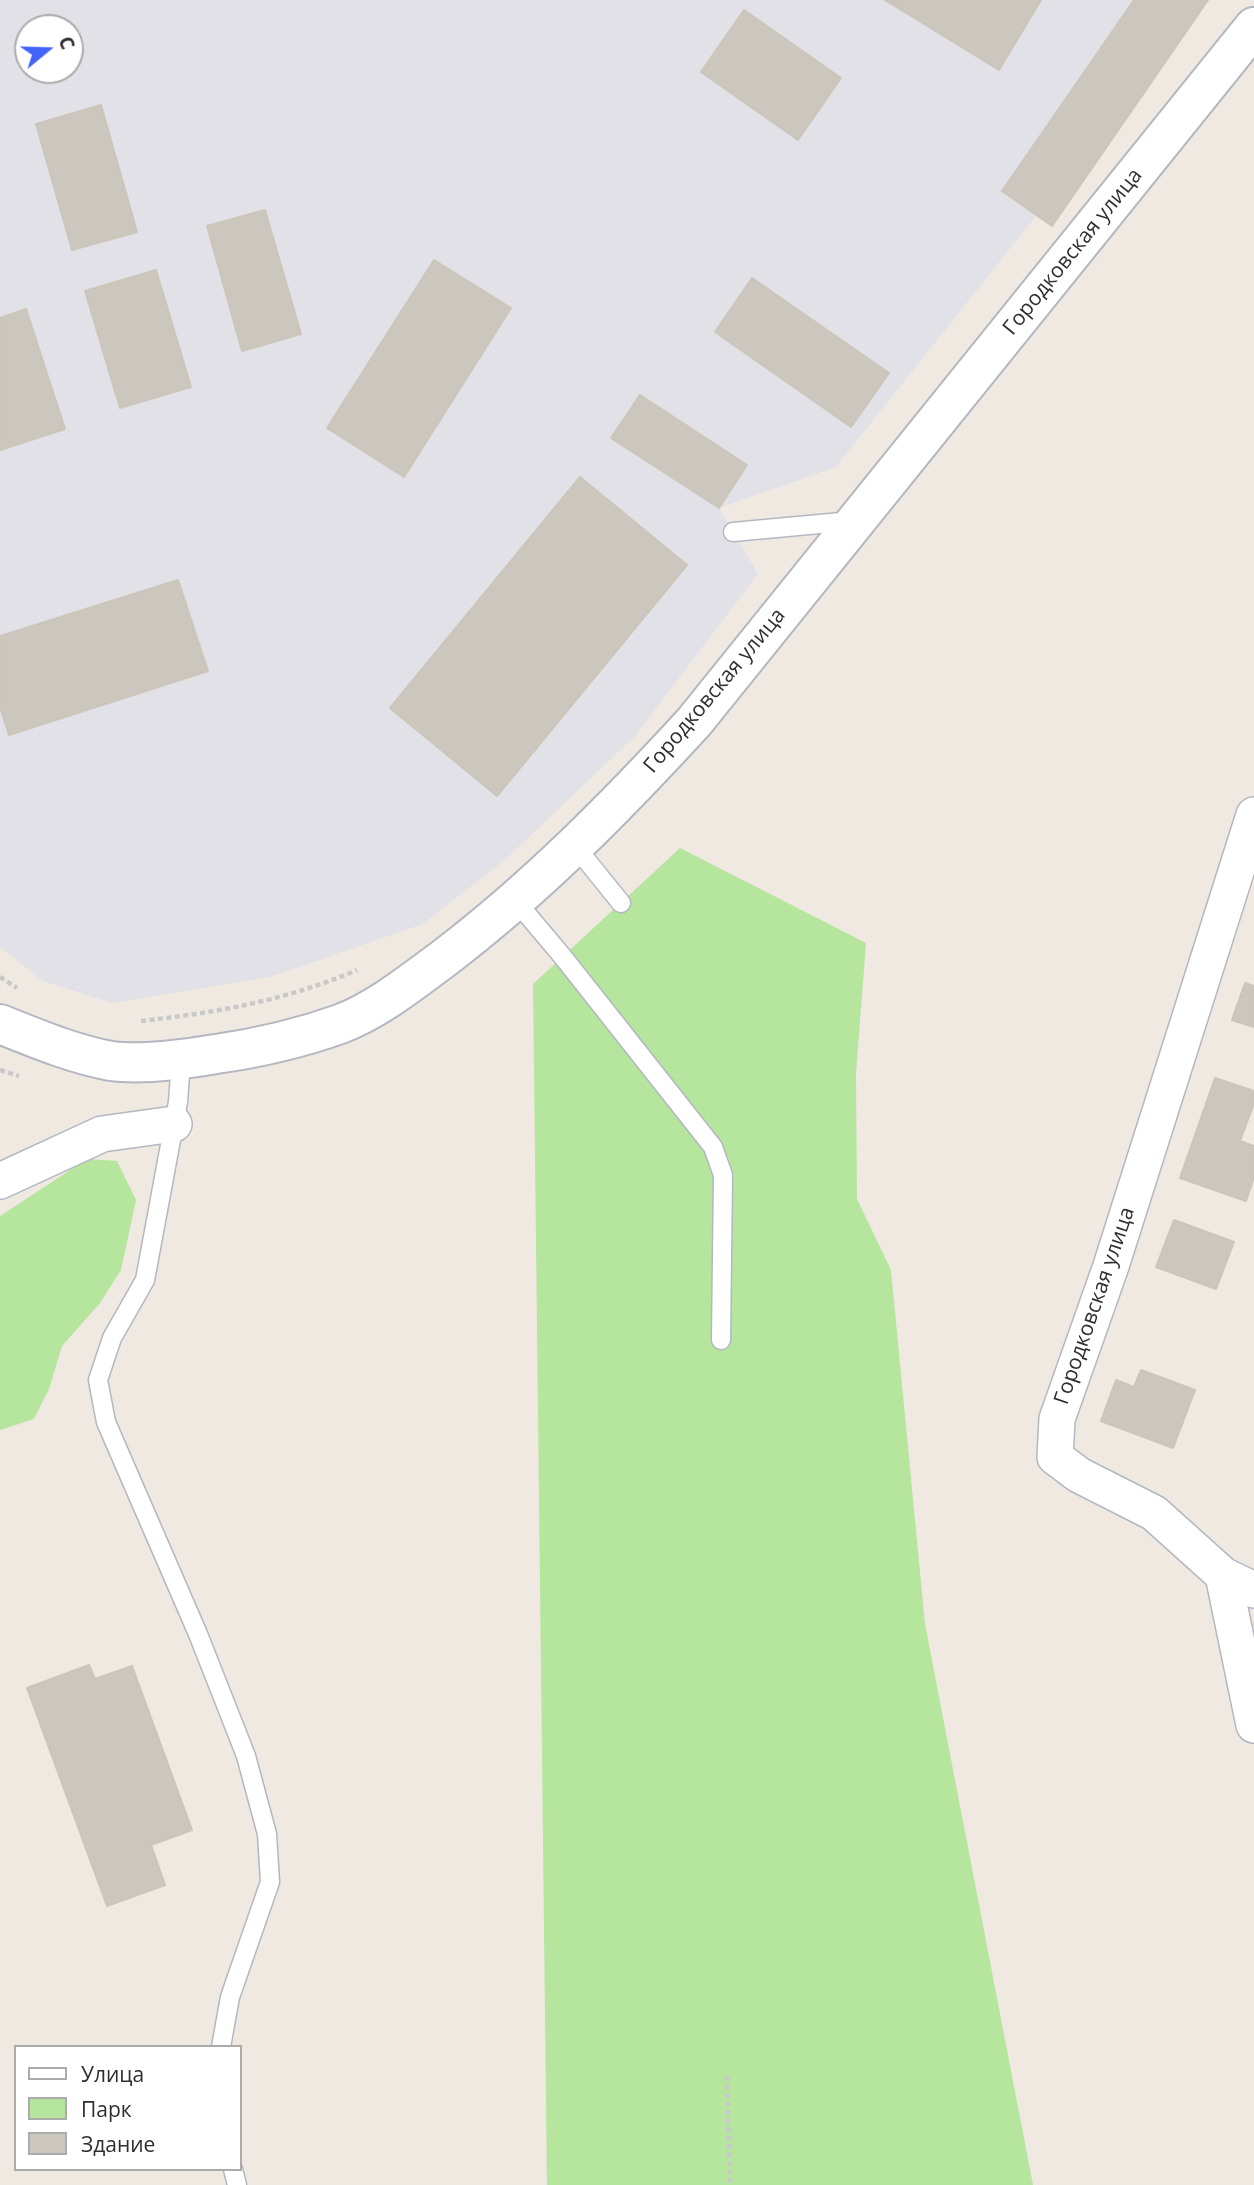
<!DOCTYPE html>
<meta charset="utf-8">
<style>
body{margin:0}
#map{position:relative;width:1254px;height:2185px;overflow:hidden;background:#efe9e1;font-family:"Open Sans",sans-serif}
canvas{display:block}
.legend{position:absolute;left:14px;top:2045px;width:228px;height:126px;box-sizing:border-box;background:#fff;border:2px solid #ababab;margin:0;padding:9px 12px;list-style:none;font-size:21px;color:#2e2e2e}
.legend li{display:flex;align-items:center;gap:14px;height:35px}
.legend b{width:35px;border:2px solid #ababab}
.north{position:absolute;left:14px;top:14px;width:70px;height:70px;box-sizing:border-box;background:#fff;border:2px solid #ababab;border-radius:50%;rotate:71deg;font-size:19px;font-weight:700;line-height:28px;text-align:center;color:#2e2e2e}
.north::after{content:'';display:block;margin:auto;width:24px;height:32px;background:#4264fb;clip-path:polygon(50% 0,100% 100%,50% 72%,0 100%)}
</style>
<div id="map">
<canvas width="1254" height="2185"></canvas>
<ul class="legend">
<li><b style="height:9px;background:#fff"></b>Улица</li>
<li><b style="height:19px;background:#b6e59e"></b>Парк</li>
<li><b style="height:19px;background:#cbc7bf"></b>Здание</li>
</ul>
<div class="north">С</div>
</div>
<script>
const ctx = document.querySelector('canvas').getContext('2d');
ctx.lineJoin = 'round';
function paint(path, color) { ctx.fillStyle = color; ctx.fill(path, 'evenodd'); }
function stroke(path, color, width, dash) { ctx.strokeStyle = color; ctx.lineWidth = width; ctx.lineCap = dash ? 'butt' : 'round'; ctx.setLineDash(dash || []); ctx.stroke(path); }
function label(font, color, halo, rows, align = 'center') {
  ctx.font = font + ' "Open Sans",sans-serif'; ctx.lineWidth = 6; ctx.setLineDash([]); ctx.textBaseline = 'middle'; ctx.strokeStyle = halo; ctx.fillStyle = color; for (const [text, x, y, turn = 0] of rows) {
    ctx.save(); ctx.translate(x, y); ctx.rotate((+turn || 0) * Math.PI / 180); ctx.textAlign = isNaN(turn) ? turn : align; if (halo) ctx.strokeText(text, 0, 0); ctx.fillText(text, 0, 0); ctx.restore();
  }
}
paint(new Path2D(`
 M0 0H1208L836 467 719 508 758 574 635 736 507 858 423 924 270 977 112 1003 43 981 0 947ZM28 28H70V70H28Z`), '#e3e1e8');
paint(new Path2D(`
 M680 848 866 943 856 1073 857 1199 891 1270 925 1624 1033 2185H547L533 984Z
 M87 1159 117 1161 136 1200 121 1270 100 1303 62 1346 49 1389 34 1419 0 1430V1216Z`), '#b6e59e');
const building = new Path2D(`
 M885 0H1041L999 70Z
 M1134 0H1208L1052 226 1002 191Z
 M744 10 841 78 798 140 701 72Z
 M101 105 137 232 72 250 36 124Z
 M265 210 301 334 242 351 207 226Z
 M434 260 511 308 404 477 327 428Z
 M156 270 191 387 120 408 85 291Z
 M752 278 889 373 851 427 715 332Z
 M26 309 65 429 0 450V318Z
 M640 395 747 465 719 508 611 438Z
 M580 477 687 565 497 796 390 708Z
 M178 580 208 671 9 735 0 707V636Z
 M1245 983 1254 986V1027L1232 1020Z
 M1215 1078 1254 1091V1103L1240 1141 1254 1146V1177L1246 1201 1180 1178Z
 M1174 1220 1234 1242 1216 1289 1156 1267Z
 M1141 1370 1195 1390 1173 1448 1101 1421 1116 1380 1134 1387Z
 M89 1665 95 1679 132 1666 192 1830 151 1845 165 1885 107 1906 27 1688Z`);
paint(building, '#cbc7bf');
stroke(building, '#cbc5ba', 2);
const service = new Path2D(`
 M733 532 852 521
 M575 846 621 903
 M515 900 563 957 713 1147 723 1175 721 1340
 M181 1060 178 1102 145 1280 112 1338 98 1380 106 1422 198 1634 246 1756 267 1834 270 1882 230 1997 221 2047
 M233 2169 237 2185`);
const minor = new Path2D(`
 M1254 815 1111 1266 1057 1419 1055 1457 1079 1475 1154 1513 1223 1575 1254 1725
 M0 1181 102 1134 174 1124
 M1223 1575 1254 1590`);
const secondary = new Path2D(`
 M0 1024C35 1038 73 1054 111 1061 140 1065 187 1059 216 1054 258 1048 301 1038 340 1024 377 1010 412 982 443 959 535 889 616 807 694 722L1254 27`);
stroke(service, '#b4b7c1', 21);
stroke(minor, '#b4b7c1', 38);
stroke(secondary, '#b4b7c1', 42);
stroke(new Path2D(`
 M0 977 17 988
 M141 1021C219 1012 284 1001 357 970
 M0 1070 19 1076
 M727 2076 730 2185`), '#c9c9c9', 4.5, [5, 3.5]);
stroke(service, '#fff', 18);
stroke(minor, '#fff', 35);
stroke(secondary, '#fff', 38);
label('21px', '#2e2e2e', '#fff', [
 ["Городковская улица",1073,252,-51],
 ["Городковская улица",715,691,-50],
 ["Городковская улица",1095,1306,-71]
]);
</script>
